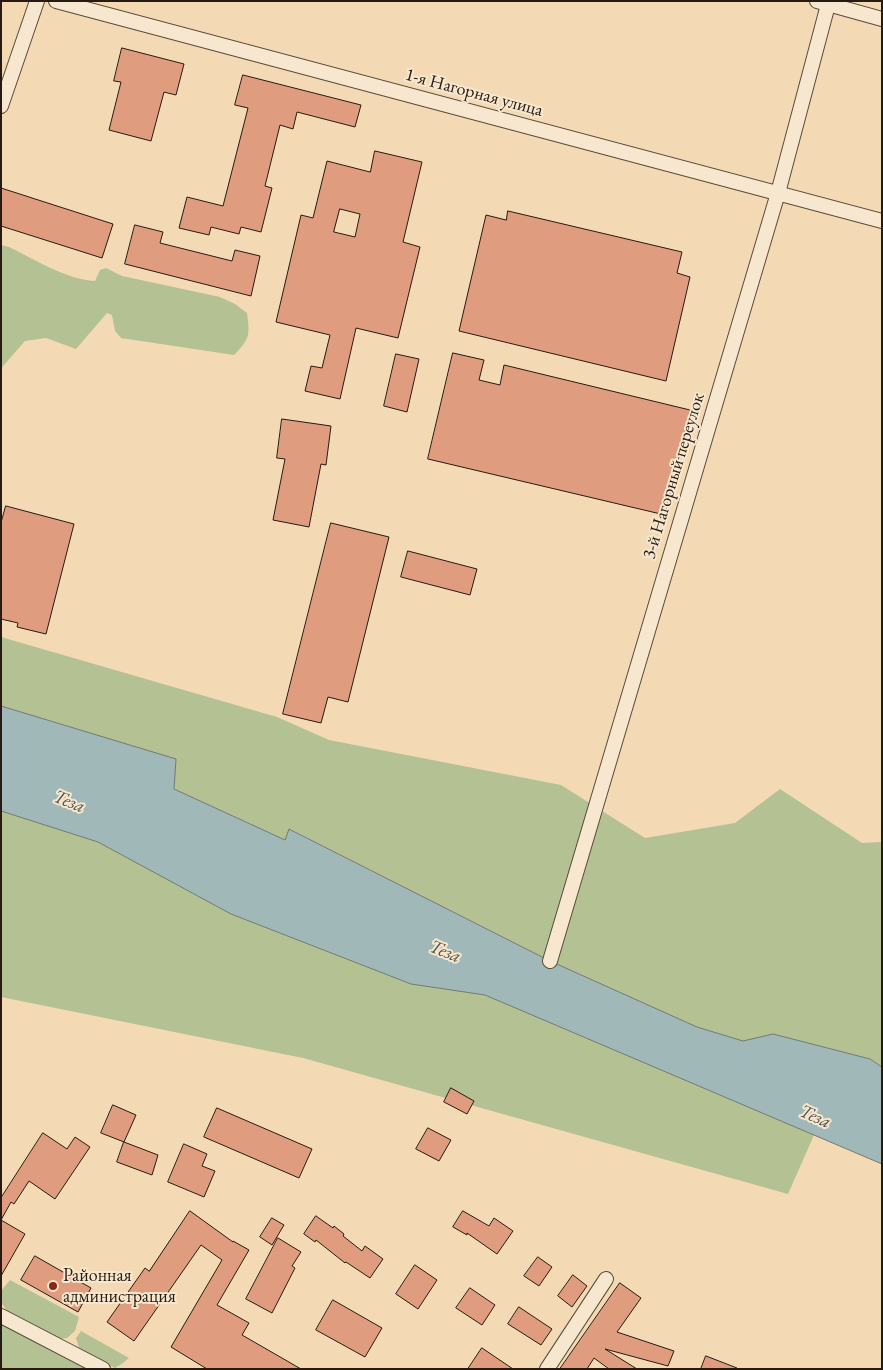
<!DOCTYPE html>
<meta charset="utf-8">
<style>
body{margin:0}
#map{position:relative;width:883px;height:1370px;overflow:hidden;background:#f3dab4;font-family:"EB Garamond",serif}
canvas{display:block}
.frame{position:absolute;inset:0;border:2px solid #271a12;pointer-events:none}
</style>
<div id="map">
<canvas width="883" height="1370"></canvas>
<div class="frame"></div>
</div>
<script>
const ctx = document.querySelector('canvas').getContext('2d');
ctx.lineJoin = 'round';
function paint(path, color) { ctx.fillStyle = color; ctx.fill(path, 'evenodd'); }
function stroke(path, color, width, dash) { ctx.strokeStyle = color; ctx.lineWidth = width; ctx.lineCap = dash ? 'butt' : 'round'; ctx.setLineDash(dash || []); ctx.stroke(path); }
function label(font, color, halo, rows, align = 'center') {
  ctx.font = font + ' "EB Garamond",serif'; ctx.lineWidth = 4; ctx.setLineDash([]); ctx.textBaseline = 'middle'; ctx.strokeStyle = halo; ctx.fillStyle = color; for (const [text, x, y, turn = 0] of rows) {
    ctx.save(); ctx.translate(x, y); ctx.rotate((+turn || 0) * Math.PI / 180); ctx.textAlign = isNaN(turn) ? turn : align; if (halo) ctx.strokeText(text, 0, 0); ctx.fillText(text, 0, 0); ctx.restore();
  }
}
paint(new Path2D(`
 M1 245 9 247C36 260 65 279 95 281L100 270 106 268 122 276 220 297 235 304 247 313C250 335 250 339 234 355L121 338 115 331 112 315 107 313 76 349 46 338 25 341 3 366 1 370Z
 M1 637 277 717 329 740 561 785 645 838 735 823 780 789 862 843 882 842V1067L870 1059 773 1034 743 1041 697 1027 550 961 290 829 285 840 174 789 176 759 1 706Z
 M1 811 98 842 231 914 411 984 485 995 814 1135 788 1194 303 1058 1 997Z
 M10 1280 79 1317 75 1331 67 1338 58 1339 7 1311 1 1302V1291Z
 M1 1324 92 1369H1Z
 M81 1331 129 1358 123 1363 115 1368 80 1351 76 1338Z`), '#b4c192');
const water = new Path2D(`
 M1 706 176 759 174 789 285 840 289 829 550 961 697 1027 743 1041 773 1034 870 1059 882 1067V1164L485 995 411 984 231 914 98 842 1 811Z`);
paint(water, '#a0b8b8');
stroke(water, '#707976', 1);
const building = new Path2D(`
 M122 48 184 64 176 95 164 92 151 141 109 130 121 82 114 81Z
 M243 75 361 105 355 127 297 112 293 129 280 125 265 186 272 188 261 232 241 227 239 234 211 227 209 235 179 228 187 197 223 206 248 108 235 105Z
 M375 151 422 162 403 242 420 247 398 338 356 328 340 399 305 391 311 366 322 368 330 335 276 322 301 215 313 218 327 161 370 172ZM340 209 360 214 355 237 334 232Z
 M1 188 113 224 102 258 1 226Z
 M508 211 682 252 677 273 690 277 666 381 459 331 486 215 506 220Z
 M135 225 163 232 160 243 232 261 235 250 260 256 251 296 125 264Z
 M453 353 484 360 479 380 500 385 504 365 690 410 665 515 428 459Z
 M396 354 419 359 407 412 384 406Z
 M282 419 331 426 326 465 321 464 309 527 273 520 285 459 277 458Z
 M6 506 74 524 46 634 17 627 18 623 1 619V523Z
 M331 523 389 537 348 702 328 697 321 723 283 714Z
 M408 551 477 569 470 595 401 577Z
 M451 1088 474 1101 467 1114 444 1102Z
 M113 1105 136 1115 124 1142 101 1133Z
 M217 1108 312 1149 299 1178 204 1137Z
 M428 1128 451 1140 439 1161 416 1149Z
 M43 1133 67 1149 75 1137 90 1147 55 1199 29 1181 14 1204 11 1202 1 1220 25 1234 1 1276V1198Z
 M124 1142 158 1155 152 1175 117 1162Z
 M184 1144 207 1154 202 1166 215 1171 204 1197 168 1182Z
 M190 1211 233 1242V1241L249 1250 217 1305 249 1323 242 1335 301 1369H207L171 1347 222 1260 201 1245 134 1341 107 1322 145 1268 149 1271Z
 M463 1211 489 1226 494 1218 513 1231 497 1254 467 1233V1235L453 1227Z
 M316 1216 333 1228 334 1226 344 1234 343 1236 362 1251 365 1246 383 1259 370 1278 346 1262 345 1263 316 1240 315 1242 304 1234Z
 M272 1218 284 1225 272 1245 260 1237Z
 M278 1238 301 1252 292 1266 295 1268 272 1313 246 1299Z
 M35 1256 91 1288 78 1312 21 1280Z
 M538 1257 552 1267 539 1286 524 1276Z
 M415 1265 437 1280 418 1309 396 1294Z
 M573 1275 587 1286 572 1307 558 1296Z
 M620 1283 641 1298 617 1332 674 1351 668 1366 605 1349 637 1369H609L594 1358 587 1369H560Z
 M470 1288 495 1305 482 1325 456 1308Z
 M333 1300 382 1328 365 1357 316 1330Z
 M519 1307 552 1329 541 1345 508 1324Z
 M482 1348 513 1369H468Z
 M706 1356 737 1368V1369H701Z`);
paint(building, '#e09c7e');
stroke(building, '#271a12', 1);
const minor = new Path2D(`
 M56 1 882 221
 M817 1 882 19
 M1 106 37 1
 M550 961 778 193 829 1
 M1 1316 103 1369
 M547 1369 606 1279`);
stroke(minor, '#5a4a3a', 16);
stroke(minor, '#f7e7ce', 14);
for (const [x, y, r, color] of [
 [53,1286,5,"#8f2418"]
]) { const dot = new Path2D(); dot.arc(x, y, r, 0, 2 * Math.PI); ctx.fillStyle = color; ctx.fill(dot); stroke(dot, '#f7e7ce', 2); }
label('18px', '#271a12', '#f7e7ce', [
 ["1-я Нагорная улица",474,93,15],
 ["3-й Нагорный переулок",674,476,-73]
]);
label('18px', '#271a12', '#f7e7ce', [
 ["Районная",63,1276],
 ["администрация",63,1297]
], 'left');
label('italic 19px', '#51514c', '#f7e7ce', [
 ["Теза",69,802,22],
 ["Теза",445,952,22],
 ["Теза",815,1117,24]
]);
</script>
